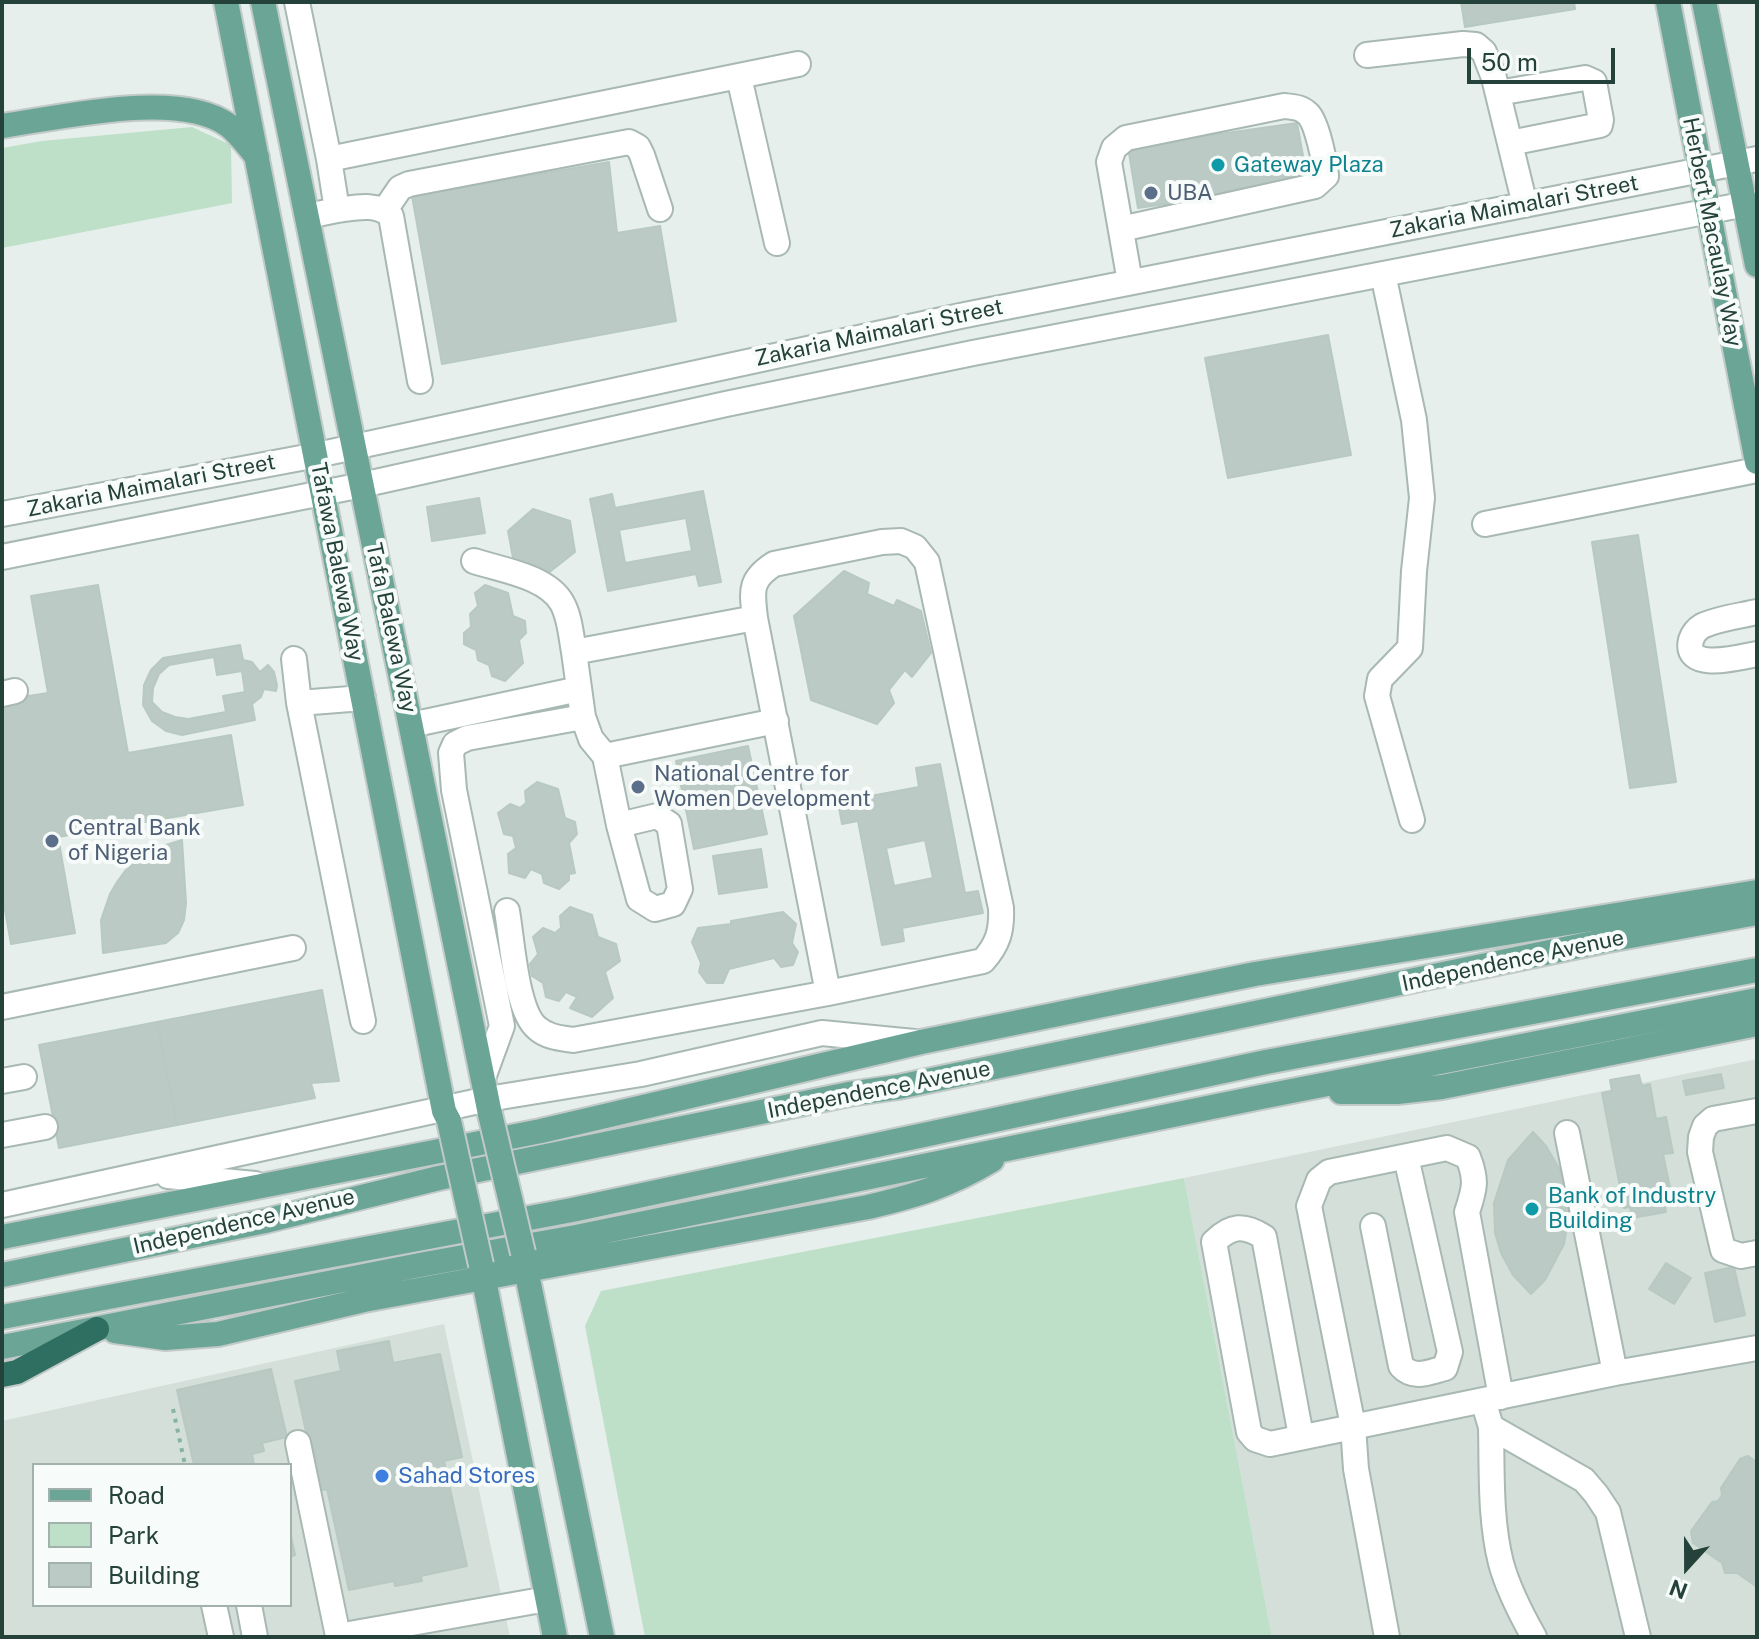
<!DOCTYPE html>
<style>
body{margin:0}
#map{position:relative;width:1759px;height:1639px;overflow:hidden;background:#e6efeb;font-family:"Public Sans",sans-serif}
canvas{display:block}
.frame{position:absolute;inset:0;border:4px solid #24423a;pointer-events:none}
.legend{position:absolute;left:32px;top:1463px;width:260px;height:144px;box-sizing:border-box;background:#f7fbf9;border:2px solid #a3b1ad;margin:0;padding:10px 14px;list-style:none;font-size:24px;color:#24423a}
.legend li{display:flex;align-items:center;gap:16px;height:40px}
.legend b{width:40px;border:2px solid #a3b1ad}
.north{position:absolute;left:1647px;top:1527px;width:80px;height:80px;-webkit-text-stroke:6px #f7fbf9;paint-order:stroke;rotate:201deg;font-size:22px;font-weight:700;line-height:32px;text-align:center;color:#24423a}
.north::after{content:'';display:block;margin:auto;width:28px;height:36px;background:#24423a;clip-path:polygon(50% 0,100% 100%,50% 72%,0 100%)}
.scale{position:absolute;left:1467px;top:48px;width:148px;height:36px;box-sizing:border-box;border:4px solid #24423a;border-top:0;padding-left:10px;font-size:24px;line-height:28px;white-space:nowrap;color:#24423a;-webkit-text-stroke:6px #f7fbf9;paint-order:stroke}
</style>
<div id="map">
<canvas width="1759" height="1639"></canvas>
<div class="frame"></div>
<ul class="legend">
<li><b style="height:10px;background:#6aa596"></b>Road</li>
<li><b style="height:22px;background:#bfe0c8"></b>Park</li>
<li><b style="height:22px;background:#bbcac4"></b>Building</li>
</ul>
<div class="north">N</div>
<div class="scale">50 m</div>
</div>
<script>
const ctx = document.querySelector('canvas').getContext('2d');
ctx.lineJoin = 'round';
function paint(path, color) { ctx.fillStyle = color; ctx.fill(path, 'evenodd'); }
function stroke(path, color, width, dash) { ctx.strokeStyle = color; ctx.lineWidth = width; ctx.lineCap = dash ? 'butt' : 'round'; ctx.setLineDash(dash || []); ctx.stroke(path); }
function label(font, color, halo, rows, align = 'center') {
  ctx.font = font + ' "Public Sans",sans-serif'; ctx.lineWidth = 8; ctx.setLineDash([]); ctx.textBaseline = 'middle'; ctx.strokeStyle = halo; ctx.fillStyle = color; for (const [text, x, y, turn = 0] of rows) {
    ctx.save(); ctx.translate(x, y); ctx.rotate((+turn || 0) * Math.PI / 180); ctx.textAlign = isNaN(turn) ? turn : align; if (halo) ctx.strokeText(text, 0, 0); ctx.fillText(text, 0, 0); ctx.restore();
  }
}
paint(new Path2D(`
 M1757 1059V1637H1272L1184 1178Z
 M444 1324 510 1637H2V1421ZM34 1465H290V1605H34Z`), '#d4dfda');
paint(new Path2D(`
 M192 127 231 145 232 203 2 248V148L42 141Z
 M1184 1178 1272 1637H645L585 1326 601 1291Z`), '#bfe0c8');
const building = new Path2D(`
 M1461 2H1574L1575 9 1465 27Z
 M1297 123 1308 183 1138 208 1128 147Z
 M609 162 617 233 660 226 676 321 442 364 412 196Z
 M1328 335 1351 455 1228 478 1205 358Z
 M703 491 721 582 699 586 696 574 608 591 590 499 612 494 615 508ZM686 518 692 551 625 563 619 530Z
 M479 498 485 533 432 541 427 507Z
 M533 509 570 521 575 552 547 574 514 563 508 531Z
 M1638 535 1676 782 1630 788 1592 542Z
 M844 571 869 583 867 594 894 606 897 600 921 611 931 653 912 677 905 670 889 690 894 703 877 724 811 700 794 616Z
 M98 585 128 753 231 735 243 805 58 837 75 933 11 944 2 893V700L48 693 31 596Z
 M485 585 508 593 513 616 525 621 526 633 519 640 523 663 505 681 492 676 489 665 478 660 476 650 464 644V633L471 627 470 614 478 606 475 593Z
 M240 645 243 660 252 662 260 672 268 665 274 672 277 685 276 691 264 689 261 697 252 704 255 720 182 735 166 731 152 721 143 705 144 685 151 670 163 658ZM214 657 217 675 242 671 245 692 223 696 226 712 188 719 175 717 162 712 152 702 153 688 159 674 169 665Z
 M748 746 767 834 694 849 676 761Z
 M940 764 965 893 978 891 983 913 902 928 904 941 882 945 858 821 842 824 838 802 919 787 916 768ZM925 840 933 878 894 886 886 848Z
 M537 782 558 789 565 818 575 822 577 834 569 843 575 873 569 874V880L559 889 544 883 542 874 531 869 525 878 509 873 508 854 516 848 513 836 504 834 498 813 510 804 520 808 526 803 525 791Z
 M182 840 186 903 184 920 178 933 166 943 103 953 101 920 110 894 117 882 125 871 150 850Z
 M761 849 767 887 719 894 713 856Z
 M570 907 592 915 598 937 616 944 620 961 605 972 613 998 592 1017 570 1008 577 997 566 992 559 1001 546 997 543 983 532 976 530 964 538 954 533 937 543 928 555 933 561 928 560 916Z
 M783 912 796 924 792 943 798 952 793 965 781 967 774 958 729 969 723 983H707L699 972 701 963 692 942 698 928 731 924V921Z
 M322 990 339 1081 311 1083 315 1098 177 1125 157 1022Z
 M157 1022 177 1125 59 1148 39 1045Z
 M1721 1074 1724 1088 1686 1095 1683 1081Z
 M1639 1075 1642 1086 1650 1084 1656 1119 1666 1117 1673 1153 1663 1154 1672 1197 1663 1199 1666 1212 1632 1218 1630 1207 1624 1208 1602 1093 1612 1091 1610 1080Z
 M1533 1132 1546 1146 1560 1170 1568 1197 1569 1214 1564 1244 1545 1280 1531 1294 1513 1275 1501 1253 1495 1233 1494 1203 1508 1160Z
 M1666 1263 1691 1278 1674 1304 1649 1289Z
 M1734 1267 1745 1315 1715 1322 1705 1273Z
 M389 1341 393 1363 440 1354 462 1457 444 1461 467 1566 421 1576 422 1581 395 1586 394 1581 349 1590 327 1489 319 1491 295 1381 341 1371 337 1351Z
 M271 1369 287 1437 262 1443 264 1451 252 1454 254 1465H194L177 1390Z
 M1748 1456 1757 1462V1587L1737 1573H1725L1722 1563 1693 1543 1691 1531 1712 1502 1718 1501 1722 1495 1721 1488 1740 1459Z
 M290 1532 295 1555 290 1557Z`);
paint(building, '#bbcac4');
stroke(building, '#b8c9c2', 2);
const minor = new Path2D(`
 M297 2 329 159
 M1367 55 1463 44 1476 45 1484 52 1494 78 1525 205
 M739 77 777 243
 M1498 93 1585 78 1594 82 1601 120 1600 125 1510 143
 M337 210C354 208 377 202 391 216L420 381
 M385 210 400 188 409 184 629 142 638 147 642 155 660 209
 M308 216 337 210 329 159 798 64
 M1121 229 1315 186 1326 176C1325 162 1317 123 1308 114 1301 107 1293 107 1284 106L1126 138 1114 148 1109 162 1130 282
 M1383 274 1414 420 1422 498 1414 571 1410 648 1380 679 1377 696 1412 820
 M2 514 317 455 965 315 1757 159
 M1485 524 1757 470
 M901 541 915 547 927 562 1001 908C1002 931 998 944 983 961L828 993 755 618C752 591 749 580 774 564L882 542Z
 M2 557 362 485 726 404 973 353 1757 202
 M474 561C501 570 547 576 562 603 570 617 571 636 574 652
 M1757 612C1740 616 1719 618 1702 626 1697 629 1693 634 1691 640 1683 673 1741 657 1757 654
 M294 659 299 703 363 1021
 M2 694 15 691
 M299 703 363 698
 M411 725 579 689
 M605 756 776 721
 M619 825 657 816 669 824 680 889 673 904 655 909 639 899 619 825 605 756 591 739 583 717 574 652 755 618
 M507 911C512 939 516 1011 537 1028 547 1037 560 1038 573 1040L828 993
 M2 1007 293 948
 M483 1078 502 1026 454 790 451 753 455 744 467 738 583 717
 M2 1081 24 1077
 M1757 1111 1713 1119 1705 1126 1701 1137 1700 1152 1723 1250 1741 1256 1757 1253
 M1567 1133 1615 1373 1757 1348
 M2 1135 45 1127
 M168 1176 255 1184
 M2 1205 488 1099 641 1074 822 1033 914 1042
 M1373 1226 1401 1366C1414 1380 1429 1372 1445 1368L1450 1352 1406 1157
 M1483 1400 1491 1427 1584 1480 1596 1494 1608 1512 1638 1637
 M1491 1427C1492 1472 1490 1520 1501 1563 1508 1589 1521 1614 1534 1637
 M1301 1436 1264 1237C1244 1224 1231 1225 1214 1242L1249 1432 1255 1439 1270 1444 1615 1373
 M298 1443 338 1636 547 1599
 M214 1605 221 1637
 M249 1605 255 1637
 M1387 1637 1356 1469 1353 1426 1309 1206 1319 1180 1329 1172 1447 1148 1468 1157C1477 1180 1475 1188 1467 1212L1501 1397`);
const major = new Path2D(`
 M226 2 444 1111 449 1121
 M263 2 490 1114
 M1668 2 1757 462
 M1704 2 1757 265
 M2 126C59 118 179 89 228 125 239 133 248 146 257 157
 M1341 1092H1397L1442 1087 1757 1024
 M2 1237 541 1131 921 1042 1255 974 1757 892
 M523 1255 602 1637
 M481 1265 555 1637
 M2 1275 265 1221 439 1178 849 1094 898 1087 1603 941 1757 913
 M2 1317 572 1210 1266 1062 1757 970
 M115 1331 165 1338 218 1334 364 1300 868 1207C915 1196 949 1186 992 1160
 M2 1347 425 1264 576 1237 1261 1097 1757 1000`);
const highway = new Path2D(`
 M2 1375 17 1372 97 1329`);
stroke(minor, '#a8b8b2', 28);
stroke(major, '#c2cac8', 28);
stroke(highway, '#c2cac8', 28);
stroke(new Path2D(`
 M173 1409 185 1465`), '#86b3a5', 4, [4, 6]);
stroke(minor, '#fff', 24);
stroke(major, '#6aa596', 24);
stroke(highway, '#2f6f62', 24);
const majorBridge = new Path2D(`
 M490 1114 523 1253
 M449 1121 481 1265`);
stroke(majorBridge, '#c2cac8', 28, []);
stroke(majorBridge, '#6aa596', 24);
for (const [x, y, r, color] of [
 [1218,165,8,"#0f9aa8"],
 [1151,193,8,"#5c6f8a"],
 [638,787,8,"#5c6f8a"],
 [52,841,8,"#5c6f8a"],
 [1532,1209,8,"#0f9aa8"],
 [382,1476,8,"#3f7fe0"]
]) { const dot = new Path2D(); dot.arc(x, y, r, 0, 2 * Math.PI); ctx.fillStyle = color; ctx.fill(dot); stroke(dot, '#f7fbf9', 3); }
label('22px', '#0d838f', '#f7fbf9', [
 ["Gateway Plaza",1234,165],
 ["Bank of Industry",1548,1196],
 ["Building",1548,1221]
], 'left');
label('22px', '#4e5e75', '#f7fbf9', [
 ["UBA",1167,193],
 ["National Centre for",654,774],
 ["Women Development",654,799],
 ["Central Bank",68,828],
 ["of Nigeria",68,853]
], 'left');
label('22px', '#24423a', '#f7fbf9', [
 ["Zakaria Maimalari Street",1514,207,-11],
 ["Herbert Macaulay Way",1712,232,79],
 ["Zakaria Maimalari Street",879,333,-12],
 ["Zakaria Maimalari Street",151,486,-11],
 ["Tafawa Balewa Way",337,562,79],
 ["Tafa Balewa Way",391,628,78],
 ["Independence Avenue",1513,961,-12],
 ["Independence Avenue",879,1090,-11],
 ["Independence Avenue",244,1222,-13]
]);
label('22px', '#366cbe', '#f7fbf9', [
 ["Sahad Stores",398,1476]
], 'left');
</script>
